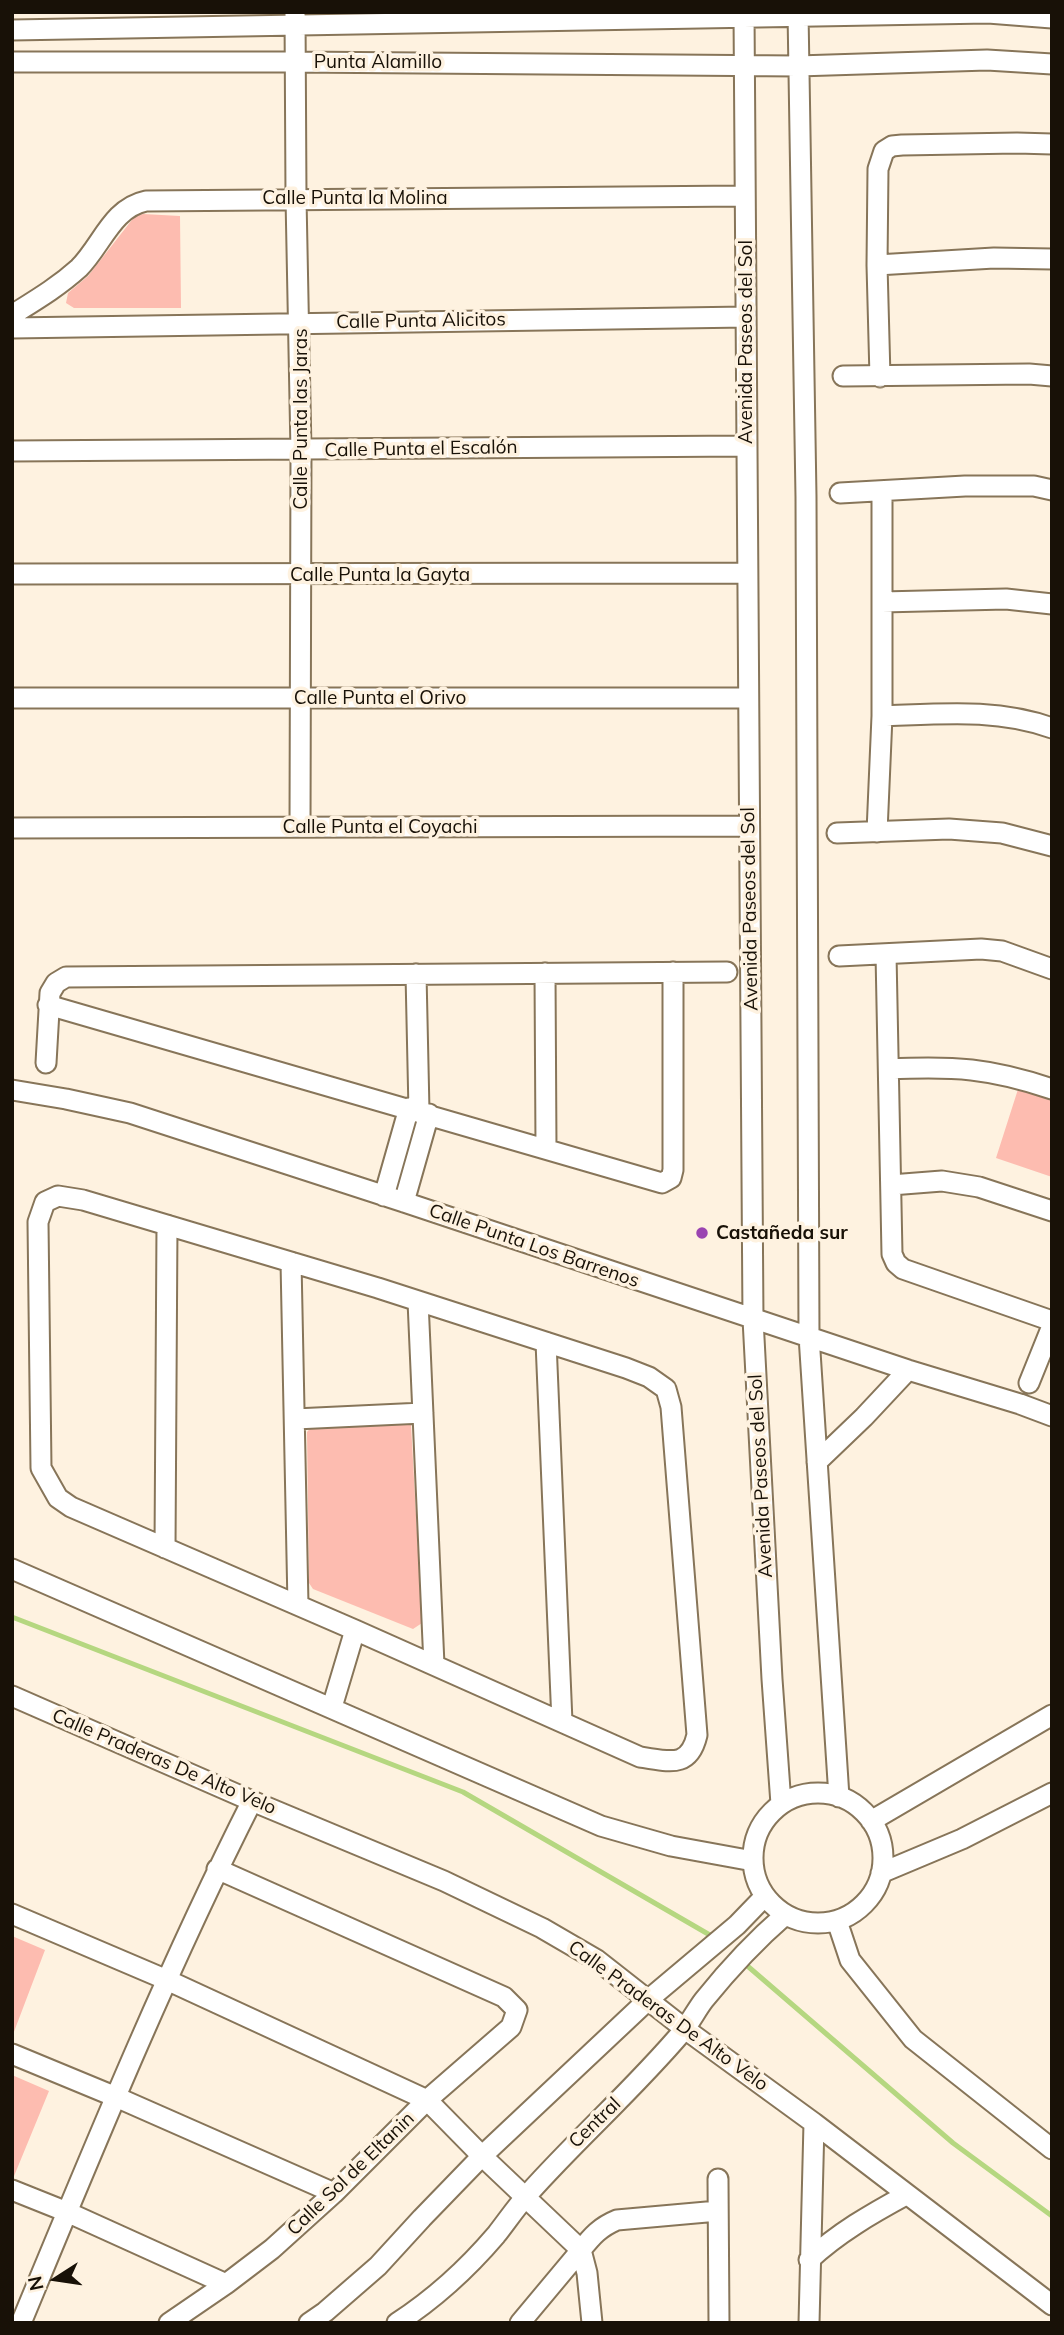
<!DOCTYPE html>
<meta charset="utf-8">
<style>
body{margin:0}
#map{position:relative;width:1064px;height:2335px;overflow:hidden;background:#fef2e0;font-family:Mulish,sans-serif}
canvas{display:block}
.frame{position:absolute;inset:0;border:14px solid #181107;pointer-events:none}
.north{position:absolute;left:21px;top:2244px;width:70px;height:70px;-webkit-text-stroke:5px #fef2e0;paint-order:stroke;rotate:258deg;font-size:19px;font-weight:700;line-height:28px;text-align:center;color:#181107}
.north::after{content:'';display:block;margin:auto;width:24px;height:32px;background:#181107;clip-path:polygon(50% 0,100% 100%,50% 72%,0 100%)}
</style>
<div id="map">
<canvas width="1064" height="2335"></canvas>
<div class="frame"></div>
<div class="north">N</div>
</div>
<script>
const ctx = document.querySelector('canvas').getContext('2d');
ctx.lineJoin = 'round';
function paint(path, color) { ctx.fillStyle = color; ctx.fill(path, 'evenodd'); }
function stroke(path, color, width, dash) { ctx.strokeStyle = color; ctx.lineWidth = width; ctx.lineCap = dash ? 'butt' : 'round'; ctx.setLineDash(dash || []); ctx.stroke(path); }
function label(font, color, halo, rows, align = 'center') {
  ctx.font = font + ' Mulish,sans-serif'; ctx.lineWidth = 7; ctx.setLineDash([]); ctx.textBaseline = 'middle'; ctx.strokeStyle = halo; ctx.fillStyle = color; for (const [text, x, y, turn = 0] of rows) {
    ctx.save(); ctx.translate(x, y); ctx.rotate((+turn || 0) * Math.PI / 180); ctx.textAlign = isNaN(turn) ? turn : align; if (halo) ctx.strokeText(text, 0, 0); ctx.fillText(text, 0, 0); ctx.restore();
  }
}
paint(new Path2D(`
 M143 214 180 216 181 308H74L66 303 68 293 88 276 135 216Z
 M1020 1083 1052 1093V1177L996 1158Z
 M404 1419 411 1425 422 1623 413 1629 313 1589 309 1583 307 1432 314 1424Z
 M12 1936 45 1950 12 2037Z
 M12 2075 49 2091 12 2181Z`), '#fdbcb0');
stroke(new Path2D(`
 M12 1617 463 1792 715 1938
 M744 1963 953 2143 1052 2216`), '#b5d780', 5);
const minor = new Path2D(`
 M295 12 296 198 301 451 300 827
 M744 12 753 1319 772 1679 781 1804
 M798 12 806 497 809 1336 839 1797
 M12 30 988 13 1052 18
 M12 62H295L798 66 987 60 1052 64
 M877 265 994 258 1052 259
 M12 315C36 300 58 287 79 268 102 245 112 208 146 201L744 196
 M12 328 746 317
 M843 376 1029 374 1052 376
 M880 377 877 265 878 169 884 151 892 146 902 145 1017 143 1052 144
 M12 451 746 446
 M840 493 965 486H1034L1052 490
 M12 574 747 573
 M882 602 1006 599 1052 604
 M12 698H747
 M882 716C940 714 997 708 1052 728
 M12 828 749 826
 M877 832 882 716V491
 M837 833 949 829 1002 833 1052 846
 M886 954 892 1254 896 1263 903 1269 1052 1321
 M839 956 981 949 1002 951 1052 969
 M545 973 546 1148
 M416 974 419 1111
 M48 1005 662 1183 671 1178 673 1170V972
 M46 1063 50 993 56 983 66 977 727 972
 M889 1069C954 1066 990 1068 1052 1089
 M12 1090 66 1099 130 1113 404 1202 908 1370 1020 1404 1052 1416
 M891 1185 942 1181 979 1187 1052 1211
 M58 1196 83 1200 378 1288 626 1368 649 1377 666 1389 671 1407 697 1735C689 1769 669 1761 640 1757L355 1630 71 1507 58 1498 41 1468 38 1222 45 1202Z
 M384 1196 409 1108
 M404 1202 429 1114
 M291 1262 298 1605
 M418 1301 434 1665
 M546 1342 562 1722
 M1029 1383 1052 1326
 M295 1419 423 1413
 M817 1462 864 1417 908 1370
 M165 1548 167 1225
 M12 1569 601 1826 671 1846 753 1861
 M12 1696 252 1801 444 1881 542 1928 597 1960 685 2029 814 2123 1052 2305
 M332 1707 355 1630
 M753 1858a65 65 0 1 1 130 0a65 65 0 1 1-130 0Z
 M871 1821 1052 1715
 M881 1873 962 1839 1052 1793
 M12 1914 167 1980 427 2100 482 2156 581 2250 520 2323
 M837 1921 850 1960 913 2039 1052 2149
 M12 2054 116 2097 334 2193
 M718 2179 719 2323
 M12 2190 67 2212 226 2284
 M809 2260C838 2233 871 2214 906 2195
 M21 2323C94 2147 166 1971 252 1801
 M169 2323 226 2284 272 2249 334 2193 427 2100 511 2027 517 2010 504 1997 217 1869
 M309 2323 325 2312 378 2266 422 2218 482 2156 649 1999 737 1925 765 1896
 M397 2323C434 2299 467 2269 496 2235 507 2221 517 2206 529 2193 579 2137 635 2088 683 2031 691 2021 697 2009 704 2000 729 1969 756 1940 785 1915
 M592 2323 587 2273 581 2250C592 2236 600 2227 617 2220L718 2211
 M809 2323 814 2123`);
stroke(minor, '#877559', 23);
stroke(minor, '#fff', 19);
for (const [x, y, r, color] of [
 [702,1233,7,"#9a44b1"]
]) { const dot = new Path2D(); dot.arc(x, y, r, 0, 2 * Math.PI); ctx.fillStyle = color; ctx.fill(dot); stroke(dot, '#fef2e0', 2.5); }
label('19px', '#181107', '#fef2e0', [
 ["Punta Alamillo",378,62],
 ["Calle Punta la Molina",355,198],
 ["Calle Punta Alicitos",421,321,-1],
 ["Avenida Paseos del Sol",746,342,-90],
 ["Calle Punta las Jaras",301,419,-90],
 ["Calle Punta el Escalón",421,449,-1],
 ["Calle Punta la Gayta",380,575],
 ["Calle Punta el Orivo",380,698],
 ["Calle Punta el Coyachi",380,827],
 ["Avenida Paseos del Sol",750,909,-91],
 ["Calle Punta Los Barrenos",534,1246,19],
 ["Avenida Paseos del Sol",761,1476,-93],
 ["Calle Praderas De Alto Velo",164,1762,23],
 ["Calle Praderas De Alto Velo",668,2016,36],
 ["Central",595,2123,-44],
 ["Calle Sol de Eltanin",351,2174,-44]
]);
label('bold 19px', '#181107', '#fef2e0', [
 ["Castañeda sur",716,1233]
], 'left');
</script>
